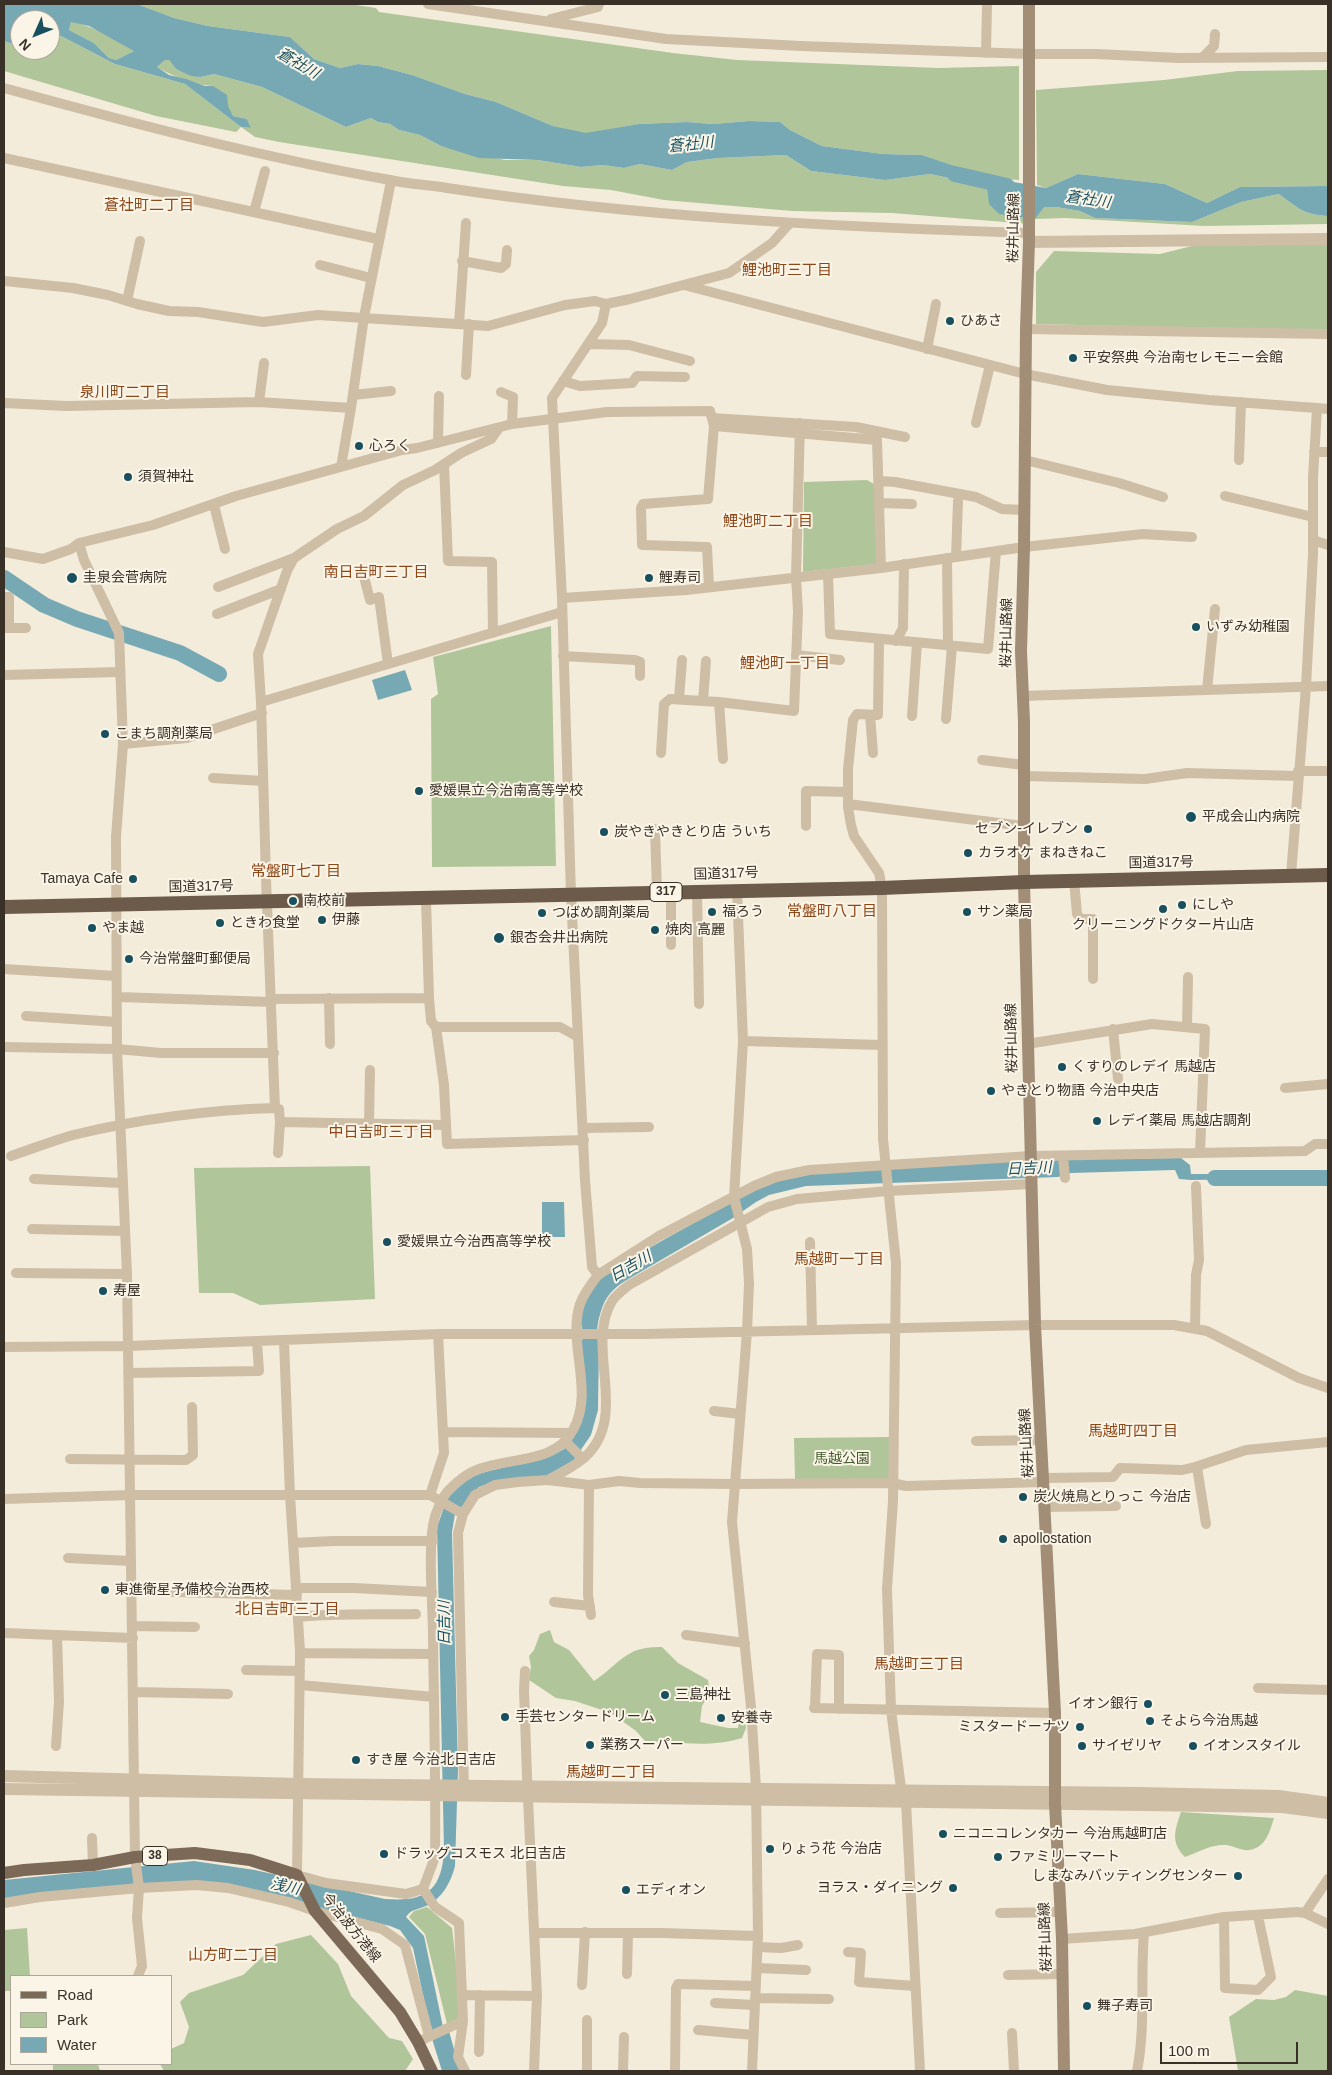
<!DOCTYPE html>
<meta charset="utf-8">
<style>
body{margin:0}
#map{position:relative;width:1332px;height:2075px;overflow:hidden;background:#f4ecdb;font-family:Helvetica,sans-serif}
canvas{display:block}
.frame{position:absolute;inset:0;border:5px solid #393027;pointer-events:none}
.legend{position:absolute;left:10px;top:1975px;width:162px;height:90px;box-sizing:border-box;background:#fbf5e8;border:1px solid #ada69b;margin:0;padding:6px 9px;list-style:none;font-size:15px;color:#393027}
.legend li{display:flex;align-items:center;gap:10px;height:25px}
.legend b{width:25px;border:1px solid #ada69b}
.north{position:absolute;left:10px;top:10px;width:50px;height:50px;box-sizing:border-box;background:#fbf5e8;border:1px solid #ada69b;border-radius:50%;rotate:226deg;font-size:14px;font-weight:700;line-height:20px;text-align:center;color:#393027}
.north::after{content:'';display:block;margin:auto;width:18px;height:22px;background:#19505f;clip-path:polygon(50% 0,100% 100%,50% 72%,0 100%)}
.scale{position:absolute;left:1160px;top:2042px;width:138px;height:22px;box-sizing:border-box;border:2px solid #393027;border-top:0;padding-left:6px;font-size:15px;line-height:18px;white-space:nowrap;color:#393027;-webkit-text-stroke:4px #fbf5e8;paint-order:stroke}
</style>
<div id="map">
<canvas width="1332" height="2075"></canvas>
<div class="frame"></div>
<ul class="legend">
<li><b style="height:6px;background:#7d6957"></b>Road</li>
<li><b style="height:14px;background:#b0c59a"></b>Park</li>
<li><b style="height:14px;background:#77a9b4"></b>Water</li>
</ul>
<div class="north">N</div>
<div class="scale">100 m</div>
</div>
<script>
const ctx = document.querySelector('canvas').getContext('2d');
ctx.lineJoin = 'round';
function paint(path, color) { ctx.fillStyle = color; ctx.fill(path, 'evenodd'); }
function stroke(path, color, width, dash) { ctx.strokeStyle = color; ctx.lineWidth = width; ctx.lineCap = dash ? 'butt' : 'round'; ctx.setLineDash(dash || []); ctx.stroke(path); }
function label(font, color, halo, rows, align = 'center') {
  ctx.font = font + ' Helvetica,"Noto Sans JP",sans-serif'; ctx.lineWidth = 4; ctx.setLineDash([]); ctx.textBaseline = 'middle'; ctx.strokeStyle = halo; ctx.fillStyle = color; for (const [text, x, y, turn = 0] of rows) {
    ctx.save(); ctx.translate(x, y); ctx.rotate((+turn || 0) * Math.PI / 180); ctx.textAlign = isNaN(turn) ? turn : align; if (halo) ctx.strokeText(text, 0, 0); ctx.fillText(text, 0, 0); ctx.restore();
  }
}
paint(new Path2D(`
 M137 4H349L376 8 379 12 673 53 737 60 938 68 1019 66V180L987 178 1044 207H1056L1080 211 1095 218 1192 222 1241 202 1279 194C1298 208 1304 215 1328 216V224L1204 226 1066 218 1035 219 1030 224 892 213 792 211 664 200 611 190 563 186 279 142 255 137 241 127 236 132 156 116 4 71V41L20 47V50H31L45 55V50H50V37L59 35 115 64 185 84 241 127 251 128 247 119 233 116 213 86C199 86 169 75 157 67L165 60H169L176 69 201 77 214 74 262 87 346 127 371 118 378 122 390 124 399 130 420 135 441 146 505 160H538L581 167 603 165 624 168 640 164 672 170 687 162 718 158 786 155 811 171 885 180 930 174 963 181 985 177 922 155 883 154 822 146 790 130 780 122 749 121 713 124 687 122 639 124 586 134 553 126 496 102 465 94 412 75 378 66 358 64 340 68 314 59 290 37 208 26 174 18Z
 M71 21C95 27 115 40 138 49L116 60 109 58 94 43 69 30Z
 M1328 70V186L1240 187 1207 203 1165 184 1078 174 1046 188 1037 185 1036 90 1164 80 1238 71Z
 M1328 244V331L1036 324V272L1054 251 1160 254 1192 246Z
 M867 480 874 484 877 564 803 572 804 482Z
 M551 626 556 866 432 867 431 699 438 694 433 657Z
 M370 1166 375 1299 260 1305 233 1293H199L194 1168Z
 M892 1437 889 1480 795 1479 794 1438Z
 M550 1630 554 1642 569 1650 594 1681C621 1663 625 1646 662 1647L678 1663 708 1680 710 1693 702 1706 700 1722 728 1728H738L741 1712 745 1713 746 1728 742 1738C711 1748 677 1742 645 1741L636 1731 611 1713 575 1701 556 1698 529 1680 531 1667 529 1656 534 1650 540 1634Z
 M1181 1812 1274 1818C1270 1831 1266 1848 1249 1850 1242 1851 1234 1846 1226 1845 1212 1844 1198 1852 1185 1857 1170 1842 1175 1830 1181 1812Z
 M427 1907 452 1928 458 1980 460 2020 447 2024 425 1934 409 1917 414 1911Z
 M27 1928 30 1976H11V1991H4V1930Z
 M311 1935 338 1964 351 1996 389 2038 402 2041 413 2059 405 2071H164L160 2064H171V2049L184 2043 189 2027 180 2002 189 1993 243 1975 276 1944Z
 M1295 1990 1328 1996V2071H1238L1229 2017 1256 1999 1274 2000 1286 1997Z
 M53 2064H98L100 2071H53Z`), '#b0c59a');
paint(new Path2D(`
 M4 4H137L174 18 208 26 290 37 314 59 340 68 358 64 378 66 412 75 465 94 496 102 553 126 586 133 639 124 687 122 713 124 749 121 780 122 790 130 822 146 883 154 922 155 987 177 1046 188 1078 174 1165 184 1207 203 1240 187 1328 186V216C1304 215 1298 208 1279 194L1241 202 1192 222 1095 218 1080 211 1056 207H1044L1035 219 999 214 989 204 986 177 963 181 930 174 885 180 811 171 786 155 718 158 687 162 672 170 640 164 624 168 603 165 581 167 538 160 479 158 441 146 420 135 399 130 390 124 378 122 371 118 346 127 262 87 214 74 201 77 191 76 176 69 169 60H165L157 67 169 75 186 79 205 86H213L227 95 228 106 233 116 247 119 251 128 241 127 185 84 115 64 59 35 50 37V20H20V47L4 41ZM71 22 89 26 134 51 116 60 109 58 94 43 69 30Z
 M405 670 412 690 378 700 372 680Z
 M1181 1158 1190 1165 1191 1174H1328V1178L1191 1180 1179 1179 1175 1170 1071 1173 1058 1177 806 1186 769 1195 756 1202 733 1218 625 1281C617 1286 610 1292 605 1301 600 1311 594 1333 599 1343L598 1410 591 1435 574 1460 546 1476 498 1481 479 1487 455 1514 452 1532 458 1770 455 1866C451 1882 442 1899 426 1906 417 1910 411 1909 406 1917L424 1936 443 2027 449 2031 460 2071H442L433 2042 413 1948 400 1930 390 1926 236 1887 4 1900V1880L194 1861 255 1870 385 1899C424 1902 442 1892 444 1850L437 1527 447 1499 457 1487 473 1475 551 1456 564 1449 575 1433 581 1341 584 1338 581 1324 582 1306 597 1282 607 1273 658 1243 758 1187 804 1174 1018 1160Z
 M542 1202H564L565 1237H542Z`), '#77a9b4');
stroke(new Path2D(`
 M955 174 1007 186
 M4 578 44 605 77 619 180 653 219 674
 M1215 1178H1328`), '#77a9b4', 16);
stroke(new Path2D(`
 M428 4 666 39 801 46 1030 54H1097L1178 58 1328 57
 M551 19 598 7 599 4
 M986 53 987 4
 M1202 58 1214 46 1215 34
 M4 88C131 123 260 157 390 180 408 184 428 185 447 188 640 217 834 227 1029 233
 M4 158 378 239
 M254 212 265 171
 M462 261 501 268 506 264 507 250
 M320 265 371 278
 M4 281 73 288 108 295 137 304 169 311 198 312 263 322 318 315 488 326 565 305 595 301 606 304 630 299 729 273 772 243 789 224
 M684 285 1025 374 1107 390 1209 400 1317 408 1313 478V554L1306 687 1291 875
 M127 301 140 241
 M459 324 466 223
 M1026 329 1328 334
 M588 344 629 345 690 361
 M927 349 936 304
 M466 375 469 324
 M563 381 580 386 632 383 637 376 685 377
 M501 392 513 397 512 424
 M353 395 391 391
 M259 402 264 363
 M4 403 66 406 259 402 351 408
 M1317 408 1328 409
 M712 418 856 427 905 437
 M976 423 990 365
 M438 443 439 396
 M1314 452H1328
 M1025 460 1119 483 1163 497
 M1239 460 1241 402
 M444 464 448 561 492 562 493 633
 M341 467 351 408 364 317 391 181
 M879 481 895 482 976 497 1002 509 1024 510
 M1225 496 1313 517
 M879 503 912 504
 M214 505 225 549
 M1313 540 1328 545
 M79 543 84 560 119 633 123 744 116 837 117 1049 127 1274 135 1857 139 1888 137 1918 142 1966 138 1976
 M4 552 43 559 71 549 79 543 153 525 236 496 402 450 417 448 512 424 607 412 710 411 714 426 877 440 881 568
 M956 557 958 501
 M947 558 948 646
 M362 569 370 600 379 597 388 664
 M828 574 830 634 988 649 996 551
 M218 587 294 558
 M709 587 707 547 642 545 641 508 643 504 708 499 714 426
 M4 597H9V628
 M562 598 686 590 881 568 1024 547 1143 534 1192 537
 M217 614 281 589
 M4 628H26
 M879 640 878 715 857 714 853 720 848 769V807L851 825 854 836 879 873 882 888 883 1139 896 1263 893 1501 887 1589 891 1710 902 1796
 M896 641 903 628 904 564
 M796 655 840 660
 M563 656 635 660 640 662V676
 M4 675 120 672
 M1207 690 1215 609
 M1023 696 1328 686
 M679 699 682 660
 M703 701 706 661
 M261 702 562 612
 M870 715 873 753
 M912 716 917 643
 M946 719 952 646
 M123 744 187 738 262 713
 M661 753 664 704 670 699 719 702
 M723 759 719 702 794 711 798 611 796 577 800 423
 M982 760 1024 765
 M1298 771H1328
 M1024 776 1145 779 1187 773 1298 776
 M213 778 263 781
 M848 804 1023 826
 M806 826V791L848 792
 M655 829 657 892
 M1074 880 1077 914 1081 919H1093V979
 M737 890 743 1041 734 1197 747 1249 749 1283 747 1332 732 1522 751 1707 756 1788 758 1936 752 2071
 M697 891 699 1004
 M671 892V945
 M426 899 429 998 431 1021 436 1027 444 1085 447 1144 584 1140
 M4 969 116 976
 M117 997 272 1002
 M329 998 330 1044
 M272 999 429 998
 M26 1016 117 1022
 M436 1027H560L578 1037
 M1187 1027 1188 977
 M1113 1029 1118 1079
 M743 1041 882 1045
 M1027 1044 1152 1024 1205 1029 1200 1153
 M4 1047 117 1049 161 1053H274
 M1285 1088 1328 1084
 M280 1122 279 1109 275 1108 266 879 261 702 258 654 287 571 294 558 337 529 364 516 403 485 435 470 461 453 491 439 499 428
 M369 1124 370 1070
 M583 1128 649 1127
 M278 1153 280 1122 445 1125
 M11 1156C32 1149 52 1141 73 1135 139 1119 208 1110 275 1108
 M1063 1156 1065 1178
 M34 1179 122 1183
 M32 1229 125 1231
 M810 1242 812 1330
 M16 1273 127 1274
 M598 1275 659 1236 754 1186 776 1177 809 1170 1031 1156 1305 1151 1315 1144H1328
 M1195 1329 1196 1275 1199 1260 1196 1186
 M284 1341 290 1495 300 1651 297 1875 326 1883 406 1894 423 1889
 M4 1347 128 1346 438 1334H645L1035 1325H1174L1207 1331 1299 1378 1328 1388
 M128 1373 259 1371 257 1342
 M714 1411 740 1414
 M443 1432 571 1433
 M565 1441 583 1459
 M976 1441 1042 1440
 M70 1459 186 1460 193 1455 192 1407
 M1197 1467 1206 1524
 M1044 1478 1113 1477 1120 1468 1182 1470 1195 1467 1246 1450 1328 1442
 M548 1480C560 1474 573 1467 584 1458 631 1416 584 1348 612 1301 616 1295 623 1290 629 1285L768 1207 797 1199 888 1191 1032 1184
 M589 1485 588 1595 591 1615
 M430 1495 444 1453 438 1334
 M4 1499 130 1495H430L463 1514
 M1045 1507 1116 1506
 M293 1543 333 1541H433
 M68 1558 131 1561
 M296 1588H354L432 1592
 M132 1591 297 1595
 M554 1602 590 1606
 M298 1617C337 1613 377 1615 416 1614
 M133 1626 195 1627
 M4 1633 133 1638
 M686 1635 745 1643
 M300 1653 433 1654
 M246 1670 300 1671
 M525 1671 524 1690 527 1776 537 1996 534 2071
 M300 1685 434 1697
 M1258 1688 1328 1690
 M134 1692 228 1694
 M814 1708 1055 1713
 M815 1708 817 1654 839 1655V1709
 M56 1746 59 1702 57 1635
 M464 1792 458 1533 463 1514 475 1495 495 1485 518 1482 548 1480 589 1485 619 1481 640 1483 734 1484 892 1483 906 1486 1044 1482
 M906 1802 920 2071
 M92 1838 93 1865
 M423 1889 435 1857C436 1784 434 1711 433 1638 433 1602 428 1560 433 1525 435 1513 442 1496 451 1488 459 1480 468 1473 479 1469 510 1457 555 1464 573 1430 595 1391 567 1344 580 1304 584 1293 591 1284 598 1275L592 1267 585 1180 571 895 562 598 552 398 602 323 606 304
 M423 1889 435 1907 459 1923 463 2021 424 2039
 M4 1903 40 1897 139 1888 197 1885 228 1888 289 1902 315 1911 382 1929 405 1945 429 2036
 M1000 1913 1061 1912
 M1305 1913 1328 1879
 M1224 1917 1225 1988 1258 1990 1271 1977 1258 1916
 M534 1933H661L758 1936
 M1062 1939 1135 1934 1224 1917 1297 1912 1305 1913 1328 1924
 M758 1947 781 1948 798 1945
 M848 1952 861 1953 859 1982 915 1986
 M757 1968 806 1970
 M627 1974 628 1933
 M1008 1975 1063 1974
 M582 1985 585 1932
 M462 1995 537 1996
 M755 1998 829 1999
 M715 2003 755 2005
 M463 2021 458 2057 465 2071
 M698 2030 753 2035
 M1012 2033 1014 2071
 M479 2052 480 1995
 M587 2071V2020
 M623 2071 624 2037
 M675 2071 676 1988 678 1984 756 1986
 M1137 2071C1146 2025 1140 1979 1144 1933`), '#cebea6', 10);
stroke(new Path2D(`
 M1029 242 1328 239
 M4 1776 298 1784 1140 1793 1279 1796 1328 1803
 M4 1789 1282 1807 1328 1813`), '#cebea6', 12);
stroke(new Path2D(`
 M1029 4V242L1026 329 1024 547 1021 651 1024 722V882L1035 1325 1055 1713V1804L1062 1939 1064 2071`), '#a28d77', 12);
stroke(new Path2D(`
 M4 1873 24 1870 93 1865 135 1857 195 1853 250 1860 297 1875 315 1911 400 2012 418 2042 432 2071`), '#7d6957', 12);
stroke(new Path2D(`
 M4 907 882 888 1024 882 1328 875`), '#6c5a4a', 14);
for (const [x, y, r, color] of [
 [950,321,5,"#19505f"],
 [1073,358,5,"#19505f"],
 [359,446,5,"#19505f"],
 [128,477,5,"#19505f"],
 [72,578,6,"#19505f"],
 [649,578,5,"#19505f"],
 [1196,627,5,"#19505f"],
 [105,734,5,"#19505f"],
 [419,791,5,"#19505f"],
 [1191,817,6,"#19505f"],
 [1088,829,5,"#19505f"],
 [604,832,5,"#19505f"],
 [968,853,5,"#19505f"],
 [133,879,5,"#19505f"],
 [293,901,5,"#19505f"],
 [1182,905,5,"#19505f"],
 [1163,909,5,"#19505f"],
 [712,912,5,"#19505f"],
 [967,912,5,"#19505f"],
 [542,913,5,"#19505f"],
 [322,920,5,"#19505f"],
 [220,923,5,"#19505f"],
 [92,928,5,"#19505f"],
 [655,930,5,"#19505f"],
 [499,938,6,"#19505f"],
 [129,959,5,"#19505f"],
 [1062,1067,5,"#19505f"],
 [991,1091,5,"#19505f"],
 [1097,1121,5,"#19505f"],
 [387,1242,5,"#19505f"],
 [103,1291,5,"#19505f"],
 [1023,1497,5,"#19505f"],
 [1003,1539,5,"#19505f"],
 [105,1590,5,"#19505f"],
 [665,1695,5,"#19505f"],
 [1148,1704,5,"#19505f"],
 [505,1717,5,"#19505f"],
 [721,1718,5,"#19505f"],
 [1150,1721,5,"#19505f"],
 [1080,1727,5,"#19505f"],
 [590,1745,5,"#19505f"],
 [1082,1746,5,"#19505f"],
 [1193,1746,5,"#19505f"],
 [356,1760,5,"#19505f"],
 [943,1834,5,"#19505f"],
 [770,1849,5,"#19505f"],
 [384,1854,5,"#19505f"],
 [998,1857,5,"#19505f"],
 [1238,1876,5,"#19505f"],
 [953,1888,5,"#19505f"],
 [626,1890,5,"#19505f"],
 [1087,2006,5,"#19505f"]
]) { const dot = new Path2D(); dot.arc(x, y, r, 0, 2 * Math.PI); ctx.fillStyle = color; ctx.fill(dot); stroke(dot, '#fbf5e8', 2); }
for (const [x, y, w] of [
 [666,892,32],
 [155,1856,25]
]) { const box = new Path2D(); box.roundRect(x - w / 2, y - 9.5, w, 19, 4); ctx.fillStyle = '#fbf5e8'; ctx.fill(box); stroke(box, '#393027', 1); }
label('bold 12px', '#393027', null, [
 ["317",666,892],
 ["38",155,1856]
]);
label('14px', '#393027', '#fbf5e8', [
 ["桜井山路線",1014,228,-89],
 ["桜井山路線",1007,633,-89],
 ["国道317号",1161,863,-1],
 ["国道317号",726,874,-2],
 ["国道317号",201,887,-1],
 ["桜井山路線",1012,1038,-91],
 ["桜井山路線",1027,1443,-93],
 ["今治波方港線",351,1928,51],
 ["桜井山路線",1046,1937,-92]
]);
label('14px', '#393027', '#fbf5e8', [
 ["ひあさ",960,321],
 ["平安祭典 今治南セレモニー会館",1083,358],
 ["心ろく",369,446],
 ["須賀神社",138,477],
 ["圭泉会菅病院",83,578],
 ["鯉寿司",659,578],
 ["いずみ幼稚園",1206,627],
 ["こまち調剤薬局",115,734],
 ["愛媛県立今治南高等学校",429,791],
 ["平成会山内病院",1202,817],
 ["セブン-イレブン",1078,829,"right"],
 ["炭やきやきとり店 ういち",614,832],
 ["カラオケ まねきねこ",978,853],
 ["Tamaya Cafe",123,879,"right"],
 ["南校前",303,901],
 ["にしや",1192,905],
 ["福ろう",722,912],
 ["サン薬局",977,912],
 ["つばめ調剤薬局",552,913],
 ["伊藤",332,920],
 ["ときわ食堂",230,923],
 ["クリーニングドクター片山店",1163,925,"center"],
 ["やま越",102,928],
 ["焼肉 高麗",665,930],
 ["銀杏会井出病院",510,938],
 ["今治常盤町郵便局",139,959],
 ["くすりのレデイ 馬越店",1072,1067],
 ["やきとり物語 今治中央店",1001,1091],
 ["レデイ薬局 馬越店調剤",1107,1121],
 ["愛媛県立今治西高等学校",397,1242],
 ["寿屋",113,1291],
 ["炭火焼鳥とりっこ 今治店",1033,1497],
 ["apollostation",1013,1539],
 ["東進衛星予備校今治西校",115,1590],
 ["三島神社",675,1695],
 ["イオン銀行",1138,1704,"right"],
 ["手芸センタードリーム",515,1717],
 ["安養寺",731,1718],
 ["そよら今治馬越",1160,1721],
 ["ミスタードーナツ",1070,1727,"right"],
 ["業務スーパー",600,1745],
 ["サイゼリヤ",1092,1746],
 ["イオンスタイル",1203,1746],
 ["すき屋 今治北日吉店",366,1760],
 ["ニコニコレンタカー 今治馬越町店",953,1834],
 ["りょう花 今治店",780,1849],
 ["ドラッグコスモス 北日吉店",394,1854],
 ["ファミリーマート",1008,1857],
 ["しまなみバッティングセンター",1228,1876,"right"],
 ["ヨラス・ダイニング",943,1888,"right"],
 ["エディオン",636,1890],
 ["舞子寿司",1097,2006]
], 'left');
label('14px', '#415a29', '#fbf5e8', [
 ["馬越公園",842,1459]
]);
label('italic 15px', '#19505f', '#fbf5e8', [
 ["蒼社川",298,64,30],
 ["蒼社川",691,145,-6],
 ["蒼社川",1088,200,8],
 ["日吉川",1029,1169,-3],
 ["日吉川",631,1267,-30],
 ["日吉川",445,1623,-91],
 ["浅川",285,1887,13]
]);
label('15px', '#904718', '#fbf5e8', [
 ["蒼社町二丁目",149,206],
 ["鯉池町三丁目",787,271],
 ["泉川町二丁目",125,393],
 ["鯉池町二丁目",768,522],
 ["南日吉町三丁目",376,573],
 ["鯉池町一丁目",785,664],
 ["常盤町七丁目",296,872],
 ["常盤町八丁目",832,912],
 ["中日吉町三丁目",381,1133],
 ["馬越町一丁目",839,1260],
 ["馬越町四丁目",1133,1432],
 ["北日吉町三丁目",287,1610],
 ["馬越町三丁目",919,1665],
 ["馬越町二丁目",611,1773],
 ["山方町二丁目",233,1956]
]);
</script>
